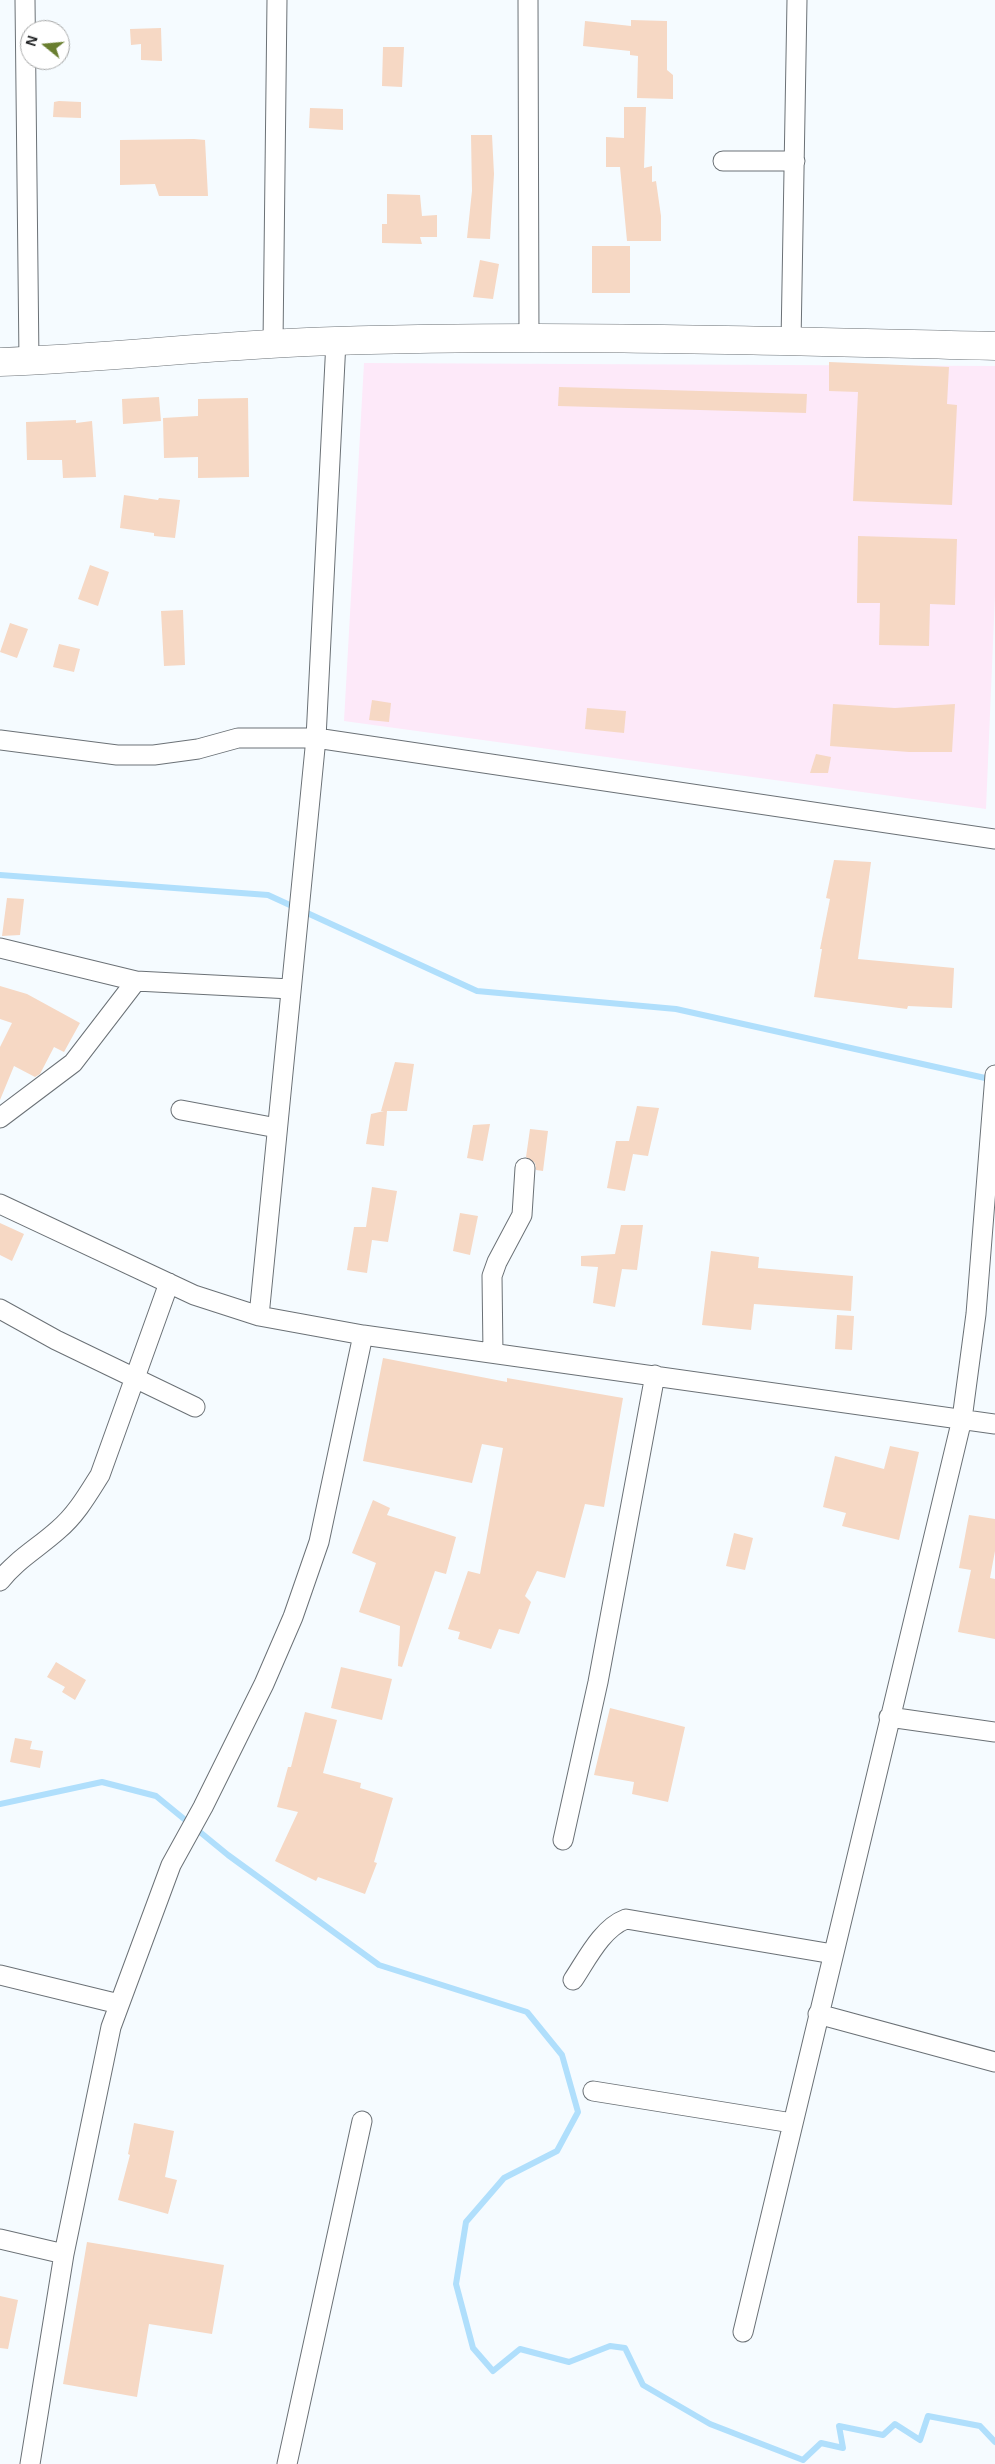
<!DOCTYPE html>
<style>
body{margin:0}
#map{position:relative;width:995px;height:2464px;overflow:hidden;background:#f5fbff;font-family:Helvetica,sans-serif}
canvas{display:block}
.north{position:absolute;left:20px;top:20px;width:50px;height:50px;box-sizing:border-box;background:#fff;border:1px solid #a6a7a7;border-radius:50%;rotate:287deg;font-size:14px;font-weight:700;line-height:20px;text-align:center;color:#202224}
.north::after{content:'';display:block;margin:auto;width:18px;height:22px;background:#697e2f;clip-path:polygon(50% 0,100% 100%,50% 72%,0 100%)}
</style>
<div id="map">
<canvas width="995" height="2464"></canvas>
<div class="north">N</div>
</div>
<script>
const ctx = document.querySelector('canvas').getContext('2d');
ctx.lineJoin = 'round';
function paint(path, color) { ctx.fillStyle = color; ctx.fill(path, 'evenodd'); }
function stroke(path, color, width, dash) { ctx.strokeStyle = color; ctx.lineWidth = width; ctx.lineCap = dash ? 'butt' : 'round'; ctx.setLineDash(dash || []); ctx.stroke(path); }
paint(new Path2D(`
 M364 363 995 366V595L986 809 344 721Z`), '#fde9f9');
stroke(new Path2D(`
 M0 875 268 895 477 991 676 1009 994 1080
 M0 1804 102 1782 156 1796 228 1855 379 1965 527 2012 562 2055 578 2112 557 2151 504 2178 466 2222 456 2284 473 2348 493 2371 520 2349 569 2362 610 2346 625 2348 643 2385 710 2424 803 2460 821 2443 843 2448 839 2426 883 2435 895 2424 920 2440 928 2416 980 2426 995 2442`), '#b0dffc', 6);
paint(new Path2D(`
 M631 20 667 21V70L673 75V99L637 98 638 56 630 55V51L583 46 585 21 631 26Z
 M161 28 162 61 141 60V44L131 45 130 29Z
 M383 47H404L402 87 382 86Z
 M59 101 81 102V118L53 117 54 102Z
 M624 107H646L644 168 652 166V182L656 181 661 216V241H627L620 167H606V137L624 138Z
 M310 108 343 109V130L309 128Z
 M471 135H492L494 174 490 239 467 238 472 191Z
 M194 139 205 140 208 196H159L155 184 120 185V140Z
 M387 194 420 195 422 216 437 215V237H420L422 244 382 243V224H387Z
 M592 246H630V293H592Z
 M480 260 499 264 493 299 473 297Z
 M829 362 949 367 947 404 957 405 952 505 853 501 858 392 829 391Z
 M559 387 807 394 806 413 558 406Z
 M159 397 161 421 123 424 122 399Z
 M248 398 249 477 198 478V457L164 458 163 418 198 416V399Z
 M76 420V423L92 421 96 477 63 478 62 460H27L26 422Z
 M124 495 158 500 159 498 180 500 175 538 154 536V533L120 528Z
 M858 536 957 539 955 605 930 604 929 646 879 645 880 603H857Z
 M90 565 109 572 98 606 78 599Z
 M183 610 185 665 164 666 161 611Z
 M10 623 28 629 17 658 0 652Z
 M59 644 80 649 74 672 53 667Z
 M372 700 391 703 389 722 369 720Z
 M833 704 895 708 955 704 952 752H909L830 746Z
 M587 708 626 711 624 733 585 729Z
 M816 754 831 757 828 773H810Z
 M834 860 871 862 858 959 954 968 952 1008 908 1006 907 1009 814 997 822 949H820L830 899 826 898Z
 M7 898 24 899 20 935 2 936Z
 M0 986 27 994 80 1023 64 1052 54 1047 40 1074 35 1077 14 1066 0 1100V1047L12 1023 0 1019Z
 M395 1062 414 1064 407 1111H387L384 1146 366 1144 371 1114 384 1111H381Z
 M637 1106 659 1108 648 1156 633 1154 625 1191 607 1188 616 1141H629Z
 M490 1124 483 1161 467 1158 473 1125Z
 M530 1129 548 1131 543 1171 536 1170 535 1163 526 1157Z
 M372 1187 397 1191 388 1242 372 1240 367 1273 347 1270 354 1227H366Z
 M460 1213 478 1216 470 1255 453 1251Z
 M0 1223 24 1234 12 1261 0 1255Z
 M621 1225H643L637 1270 622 1269 615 1307 593 1303 598 1267 581 1266V1256L615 1254Z
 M711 1251 759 1257 758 1268 853 1276 851 1311 754 1304 751 1330 702 1325Z
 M837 1315 854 1316 852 1350 835 1349Z
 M383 1358 507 1382V1378L623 1398 604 1507 585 1504 565 1578 537 1571 525 1596 531 1602 519 1634 499 1629 491 1649 458 1639 460 1632 448 1629 468 1571 480 1574 503 1448 482 1444 472 1483 363 1461Z
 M890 1446 919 1452 899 1540 842 1526 846 1513 823 1507 835 1456 884 1469Z
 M373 1500 390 1508 387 1515 456 1537 446 1574 435 1571 402 1667 398 1666 400 1626 359 1612 376 1563 352 1553Z
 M969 1515 995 1519V1551L990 1578 995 1579V1639L958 1632 971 1570 959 1568Z
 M734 1533 753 1538 745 1570 726 1566Z
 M56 1662 86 1680 75 1700 62 1692 65 1687 47 1677Z
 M341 1667 392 1679 382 1720 331 1708Z
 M610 1708 685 1727 668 1802 632 1794 634 1782 594 1775Z
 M305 1712 337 1720 323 1773 361 1783 360 1788 393 1798 374 1862 377 1863 365 1894 318 1877 316 1881 275 1861 298 1812 277 1807 288 1767H291Z
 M15 1738 32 1741 30 1749 43 1751 40 1768 10 1762Z
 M134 2123 174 2131 165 2177 177 2180 168 2214 118 2200 130 2155 128 2154Z
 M87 2242 224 2265 212 2334 149 2324 137 2397 63 2384Z
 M0 2296 18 2300 8 2349 0 2348Z`), '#f6d8c4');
const street = new Path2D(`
 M25 0 29 361
 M528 0 529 338
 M723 161H795
 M791 342 797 0
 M273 343 277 0
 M0 740 117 755H154L198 749 238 738H316L995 839
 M0 948 136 981 291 989
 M181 1110 277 1128
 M0 1118 73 1063 136 981
 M0 1204 194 1295 259 1316 363 1335 995 1424
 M0 1309 56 1340 195 1407
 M259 1316 316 738 336 341
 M493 1353 492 1276 497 1262 522 1215 525 1168
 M0 1581C16 1560 38 1548 58 1530 76 1515 88 1494 100 1475L169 1283
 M889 1717 995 1732
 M563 1840 598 1682 655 1375
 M0 1975 119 2004
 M573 1980C587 1959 602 1928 626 1919L833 1954
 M818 2014 995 2062
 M593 2091 792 2123
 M0 2239 64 2254
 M743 2332 962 1419 976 1314 995 1075
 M30 2464 64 2254 111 2027 171 1865 203 1807 264 1684 293 1617 319 1542 363 1335
 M287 2464 362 2121`);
const secondary = new Path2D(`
 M0 362C112 358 223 344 335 341 555 334 775 341 995 346`);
stroke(street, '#6b7176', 21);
stroke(secondary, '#6b7176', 29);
stroke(street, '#fff', 19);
stroke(secondary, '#fff', 28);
</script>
